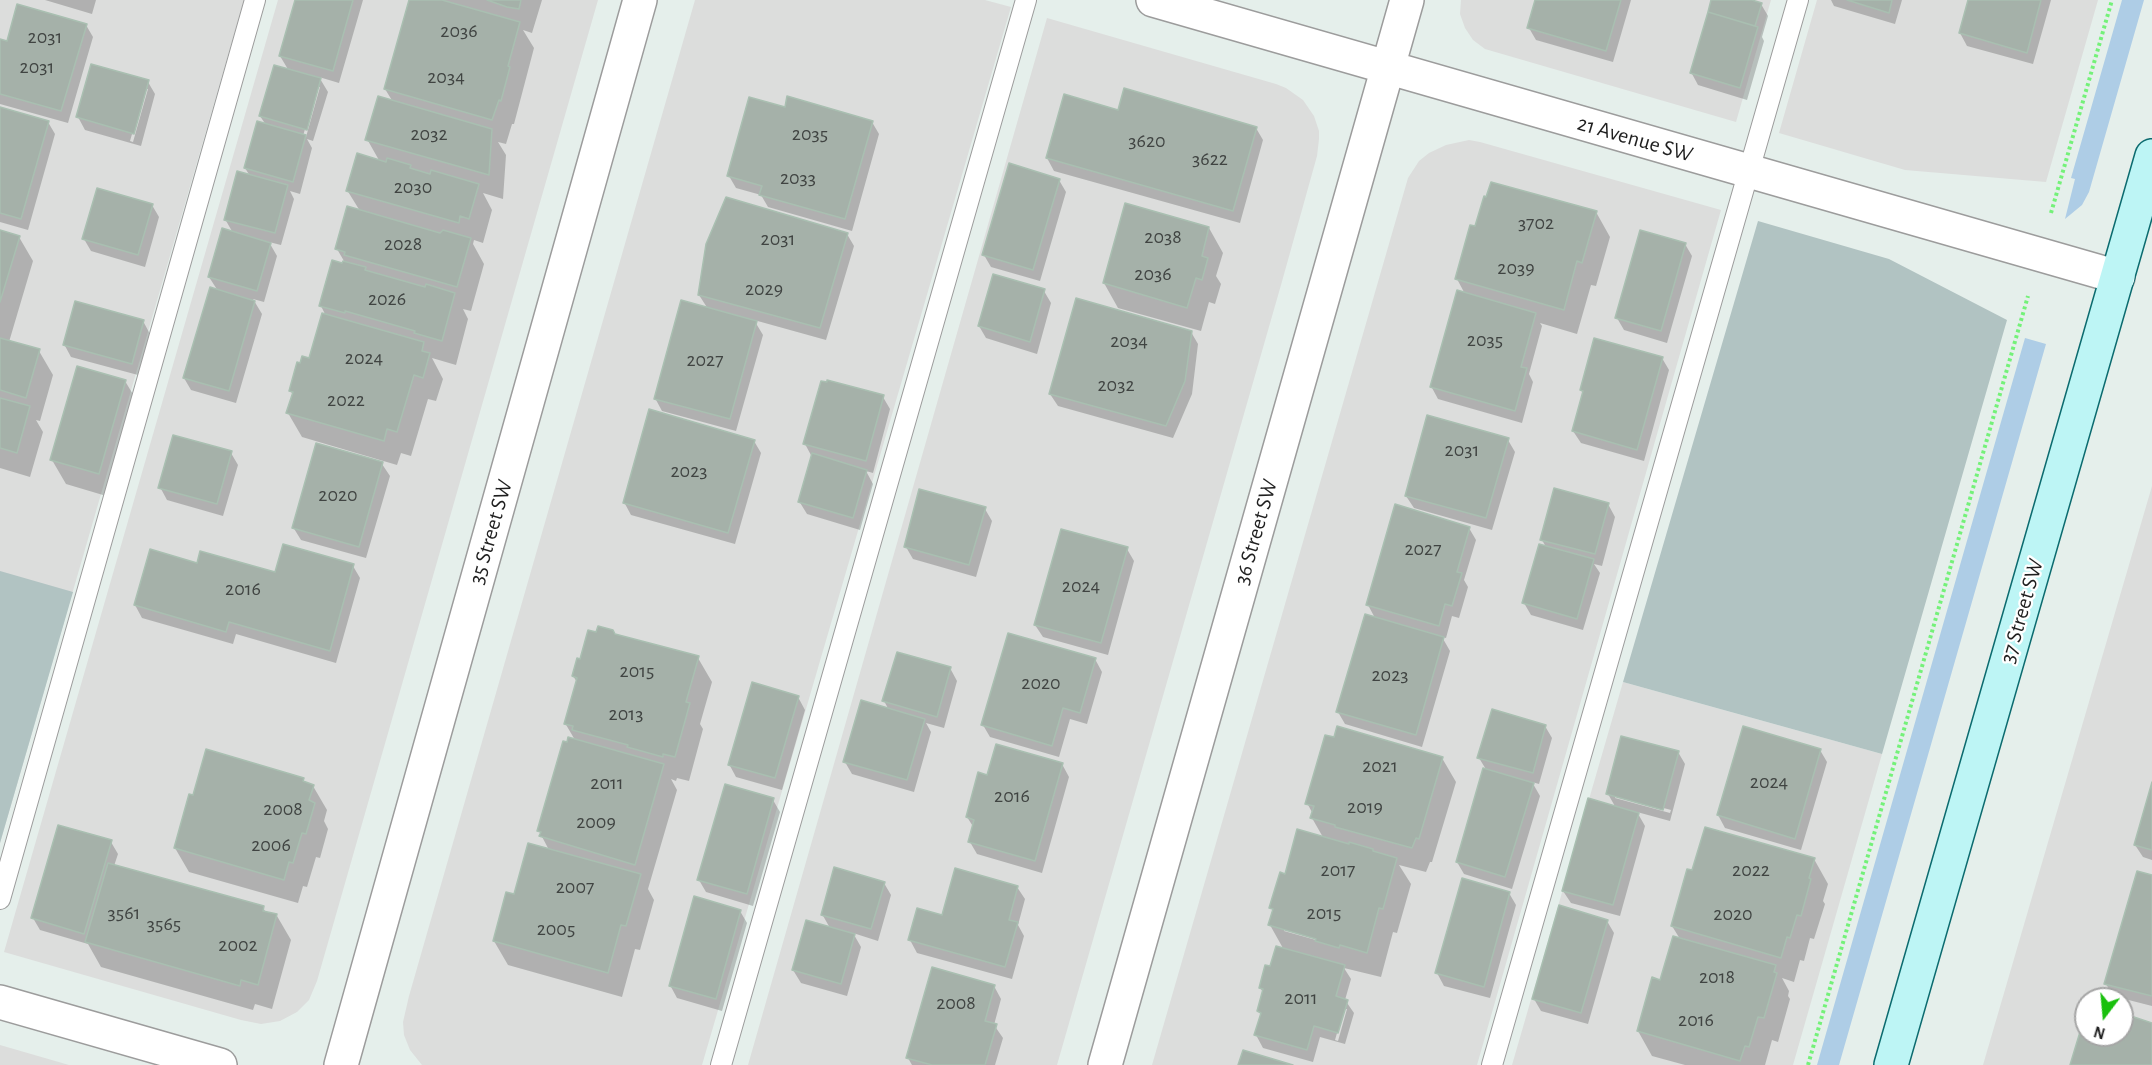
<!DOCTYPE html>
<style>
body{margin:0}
#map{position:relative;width:2152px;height:1065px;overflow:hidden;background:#e5efeb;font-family:"Alegreya Sans",sans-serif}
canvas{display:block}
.north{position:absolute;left:2074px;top:987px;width:60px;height:60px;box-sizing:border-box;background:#fff;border:2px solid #a5a5a5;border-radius:50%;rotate:196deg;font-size:16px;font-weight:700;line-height:24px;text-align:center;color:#1f1f1f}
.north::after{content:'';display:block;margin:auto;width:21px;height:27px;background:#19c00d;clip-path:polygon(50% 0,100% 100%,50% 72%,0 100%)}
</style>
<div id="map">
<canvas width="2152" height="1065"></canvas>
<div class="north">N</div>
</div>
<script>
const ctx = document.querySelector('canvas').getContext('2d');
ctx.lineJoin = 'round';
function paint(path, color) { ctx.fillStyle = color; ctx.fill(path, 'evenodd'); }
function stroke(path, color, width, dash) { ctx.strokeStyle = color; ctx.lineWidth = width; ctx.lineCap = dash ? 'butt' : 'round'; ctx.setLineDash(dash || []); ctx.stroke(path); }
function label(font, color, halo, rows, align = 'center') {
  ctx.font = font + ' "Alegreya Sans",sans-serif'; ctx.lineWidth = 4.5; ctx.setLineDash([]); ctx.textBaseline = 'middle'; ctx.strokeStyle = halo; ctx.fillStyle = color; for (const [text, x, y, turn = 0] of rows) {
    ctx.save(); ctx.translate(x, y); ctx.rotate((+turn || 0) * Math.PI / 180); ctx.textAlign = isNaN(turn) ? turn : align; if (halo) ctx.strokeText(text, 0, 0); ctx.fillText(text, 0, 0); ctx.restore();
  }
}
paint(new Path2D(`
 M0 0H244L0 843Z
 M278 0H598L317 981 309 1000 297 1012 280 1021 261 1024 241 1020 4 952Z
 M695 0H985L1011 7 702 1065H422L410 1050 404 1035 403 1022 409 996Z
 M1461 0H1771L1736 122 1485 49 1473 40 1465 28 1460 14Z
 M1817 0H2098L2046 182 1905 170 1779 133Z
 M1047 18 1276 84 1286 88 1303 100 1314 116 1319 131V139L1317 156 1281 285 1057 1065H748Z
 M1469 140 1480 142 1721 210 1477 1065H1152L1408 178 1419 161 1429 153 1446 145Z
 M2152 486V1065H1983ZM2086 999H2122V1035H2086Z
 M1623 682 1882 754 1793 1065H1512Z
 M0 1045 69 1065H0Z`), '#dcdddc');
paint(new Path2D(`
 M1758 221 1889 259 2007 320 1882 754 1623 682Z
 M0 571 73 592 0 843Z`), '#b1c3c2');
paint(new Path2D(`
 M2122 0H2144L2089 192 2082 205 2065 219 2075 179 2071 178Z
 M2025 338 2046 344 1839 1065H1817Z`), '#aecde6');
paint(new Path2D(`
 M45 0H96L92 14Z
 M296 0H363L339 83 319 77 328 92 313 141 307 139 312 148 300 194 290 191 294 199 281 245 269 242 277 256 264 302 253 299 262 314 236 403 191 390 184 378 218 291 209 277 233 233 225 219 250 176 245 168 266 125 260 116 289 71 280 56ZM317 87H320L306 137 303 136Z
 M411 0H542L532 33 523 30 534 48 514 124H512L506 144 498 142 506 155 503 199 483 193 492 210 483 243 474 240 473 244 484 264 471 311 463 309 468 319 456 365 432 358 443 379 436 401 428 399 411 456 401 453 397 465 302 437 288 413 293 395 290 390 310 360 326 316 321 306 343 265 344 261 337 249 360 211 347 190 380 162 367 139 393 102 385 89Z
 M1537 0H1631L1613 62 1536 40 1529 28Z
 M1712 0H1747L1761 4 1768 16 1762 37 1764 41 1747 100 1698 85 1691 72Z
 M1831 0H1902L1895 24 1834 6Z
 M1970 0H2051L2033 64 1967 46 1960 33Z
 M86 25 93 37 68 123 0 104V41L8 43Z
 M148 82 155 94 141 146 85 130 78 117ZM145 89H148L133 142 130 141Z
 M0 109 48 122 55 134 28 230 0 222Z
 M786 109 872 122 879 134 852 231 768 207 761 195 736 188 729 176Z
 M1119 112 1256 128 1263 140 1240 223 1054 171 1047 158Z
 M1059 180 1066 192 1040 281 991 267 984 255Z
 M152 205 159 217 145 267 91 251 84 239Z
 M1596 212 1610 237 1596 286 1591 285 1577 334 1540 323 1542 326 1529 374 1533 382 1522 423 1438 399 1431 386 1465 294 1457 279 1476 228Z
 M1209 228 1223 253 1216 276 1221 284 1215 304 1209 302 1201 331 1118 308 1104 283Z
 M0 232 19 237 33 261 9 342 39 351 53 375 40 421 36 420 43 432 30 477 0 468Z
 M847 234 854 246 826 340 754 320 763 335 736 431 662 411 655 398 708 309 699 295Z
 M1685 244 1692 256 1667 343 1624 330 1617 318Z
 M1044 291 1051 303 1037 354 986 338 979 326Z
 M143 321 150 334 138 375 71 357 64 344Z
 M1191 332 1198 344 1192 394 1173 438 1058 406 1050 394Z
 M1662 358 1669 370 1644 461 1581 443 1573 431 1583 394 1581 390Z
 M125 381 140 406 113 498 66 484 52 460Z
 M883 397 890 409 873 473 866 471 873 484 860 530 807 514 799 501 812 457 805 444Z
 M1508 440 1515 452 1492 530 1414 508 1406 496Z
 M754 441 761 453 735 544 631 515 624 502Z
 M231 453 238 465 223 516 167 500 160 487Z
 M382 464 390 476 366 558 301 540 293 527Z
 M1608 504 1615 517 1602 566 1594 564 1600 573 1583 630 1531 615 1524 603 1546 547 1542 540Z
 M985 509 992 521 976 577 913 559 906 547Z
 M1469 528 1476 540 1464 580 1468 587 1459 618 1452 616 1446 638 1442 637 1450 651 1422 747 1345 724 1338 712 1375 618 1368 605Z
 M1127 549 1134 561 1108 655 1043 637 1035 625Z
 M198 565 276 574 353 566 360 578 336 663 236 634 233 644 142 618 135 605Z
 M615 635 698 658 712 682 700 724 703 729 689 781 677 778 676 781 671 779 677 790 648 889 654 900 640 950 635 949 622 997 508 965 494 941 515 896 549 850 539 831 575 740 565 723 577 682 573 676 581 661Z
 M1095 659 1102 672 1087 724 1070 719 1059 757 990 737 983 725Z
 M950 668 957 681 944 728 926 723 931 732 914 792 852 774 845 762 889 710 884 701Z
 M798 697 805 710 782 790 736 777 729 764Z
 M1545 726 1552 738 1539 784 1532 782 1540 796 1512 889 1464 874 1457 862 1487 771 1479 758Z
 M1820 750 1827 762 1801 850 1725 828 1718 815Z
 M1678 752 1685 764 1670 821 1637 812 1645 826 1620 916 1571 903 1563 891 1616 808 1608 794ZM1615 795 1671 810 1670 813 1615 798Z
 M1442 758 1456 782 1432 862H1430L1426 872 1399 865 1411 884 1397 933 1393 932 1381 977 1344 968 1351 979 1345 1000 1354 1013 1345 1044 1320 1037 1313 1062 1263 1048 1256 1035 1261 1016 1259 1011 1264 993 1260 988 1271 968 1284 950 1270 925 1274 912 1271 908 1286 876 1324 839 1312 818 1313 814 1307 803ZM1284 928 1324 939 1323 942 1284 931ZM1344 1009H1347L1338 1041 1335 1040Z
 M1062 764 1069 777 1042 873 977 854 970 842 974 828 967 817 988 777Z
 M303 779 305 784 313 786 327 810 324 821 328 829 320 858 316 857 307 887 303 886 298 903 189 872 175 848Z
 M2152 787V860L2143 857 2135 845Z
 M773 800 780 812 753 906 706 892 699 880Z
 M111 842 118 854 114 866 263 908 267 914 277 916 291 940 272 1009 255 1004 253 1010 101 967 88 944 40 930 33 918Z
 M1814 859 1828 884 1823 901 1825 904 1814 939 1810 938 1804 961 1800 960 1794 982 1782 978 1789 991 1788 996 1790 999 1778 1042 1772 1040 1765 1065H1685L1652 1056 1638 1031 1680 939 1672 926Z
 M2152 876V1006L2113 996 2106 984Z
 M884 883 891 895 878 941 853 933 861 947 847 996 801 983 793 970 830 928 822 914Z
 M1017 887 1025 899 1018 925 1024 936 1012 979 917 953 910 940 944 917Z
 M1509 893 1516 905 1490 998 1444 986 1437 973Z
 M740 911 747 923 722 1011 677 998 670 985Z
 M1607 921 1614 933 1588 1024 1541 1011 1534 999Z
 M994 986 1001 999 994 1025 1003 1038 995 1065H912L908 1058Z`), '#0003');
const building = new Path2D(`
 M295 0H353L333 71 279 56Z
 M409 0H442L520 22 508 66 510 67 501 101 499 100 492 120 384 89Z
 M487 0H521L519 9 507 7Z
 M1535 0H1621L1606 51 1527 28Z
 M1711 0H1752L1762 3 1755 26 1708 12Z
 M1847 0H1892L1889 13Z
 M1968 0H2041L2027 53 1959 33Z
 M17 4 87 24 61 111 0 94V39L7 41Z
 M1708 12 1758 27 1740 88 1690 73Z
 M91 64 149 80 134 134 76 117Z
 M274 65 321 78 307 130 259 116Z
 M1124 88 1257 127 1233 211 1046 158 1064 94 1118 110Z
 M378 96 492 129 489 175 365 140Z
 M787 96 873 121 845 219 759 195 762 186 727 176 749 97 785 107Z
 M0 107 49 121 21 219 0 213Z
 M257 121 306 135 293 182 244 168Z
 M357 153 386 162 387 158 411 165 410 168 430 174 431 170 479 184 469 219 460 216 459 223 346 191Z
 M1009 163 1060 179 1033 270 982 255Z
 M237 171 288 185 275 233 224 220Z
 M1491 182 1597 211 1582 263 1577 261 1564 310 1455 279 1470 225 1475 226 1484 196 1486 197Z
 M97 188 153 204 138 255 82 239Z
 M726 197 848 233 820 328 698 295 706 244Z
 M1125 203 1209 227 1202 256 1208 258 1202 280 1196 278 1187 308 1103 283Z
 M347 206 440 233 443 230 471 238 457 287 344 255 345 252 335 249Z
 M222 228 271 243 257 291 208 277Z
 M0 230 20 236 0 302Z
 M1640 230 1686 243 1661 331 1615 318Z
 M332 260 342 263 343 261 366 267 365 270 425 287 426 284 455 293 442 341 414 333 415 331 345 311V313L319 306Z
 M993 274 1045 289 1030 342 978 326Z
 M210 287 255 301 229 391 183 378Z
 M1457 290 1536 313 1521 367 1527 368 1515 411 1430 387Z
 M1076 298 1192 331 1185 381 1166 426 1049 394Z
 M681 300 757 321 730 419 654 399Z
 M75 301 144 320 132 364 63 345Z
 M322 313 424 342 422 351 430 353 423 378 414 375 397 432 387 429 384 441 286 413 293 392 289 391 297 362 300 363 302 356 309 358Z
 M0 338 40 349 26 398 0 390Z
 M1594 338 1663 357 1637 450 1572 431 1583 391 1580 390Z
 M77 366 126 380 99 474 50 460Z
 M827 380 884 395 866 461 803 444 821 381 827 382Z
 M0 398 30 406 17 453 0 448Z
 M649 409 755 440 728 533 623 503Z
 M1427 415 1509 438 1486 518 1405 496Z
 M173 435 232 451 217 504 158 488Z
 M316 443 383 462 359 547 292 528Z
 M812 453 867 470 853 518 798 502Z
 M1554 488 1609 503 1595 554 1540 540Z
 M919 489 986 507 969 565 904 547Z
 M1395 504 1470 527 1457 572 1462 573 1452 606 1445 604 1439 626 1366 605Z
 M1061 529 1128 547 1101 643 1034 625Z
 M283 544 354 564 330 651 229 622 226 632 134 605 150 549 197 563 200 551 275 572Z
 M1539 544 1594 559 1577 619 1522 603Z
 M1365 614 1444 637 1416 735 1336 712Z
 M598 626 613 630 615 634 699 656 686 702 690 703 675 757 663 754V757L627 747 628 745 572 730 573 726 564 724 577 678 572 676 577 658 580 659 588 630 596 632Z
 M1008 633 1096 658 1080 713 1063 708 1052 746 981 725Z
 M897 652 951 667 937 717 882 701Z
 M752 682 799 696 775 778 728 765Z
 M861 700 925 719 907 780 843 762Z
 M1492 709 1546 725 1533 773 1477 758Z
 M1337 726 1443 757 1419 839 1416 838 1412 848 1335 827V825L1310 818 1314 806 1305 804 1325 735 1334 737Z
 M1743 726 1821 749 1795 839 1717 815Z
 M1621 736 1679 751 1663 810 1606 794Z
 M568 737 664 764 635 865 539 836 541 832 537 831 563 741 567 742Z
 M996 744 1063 763 1035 861 968 842 974 820 966 817 978 772 987 775Z
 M206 749 304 778 303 781 314 785 309 800 315 803 306 834 302 833 293 863 289 862 284 880 174 848 189 794 193 795Z
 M1483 768 1534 783 1505 877 1456 862Z
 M2152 782V850L2134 845Z
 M725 784 774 798 747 894 697 880Z
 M1588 798 1639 813 1613 905 1562 891Z
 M58 825 112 840 84 934 31 918Z
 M1705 827 1815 858 1809 878 1811 879 1801 916 1797 915 1790 938 1787 937 1781 958 1671 926 1687 869 1692 870Z
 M1297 829 1349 844V842L1373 849V851L1397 858 1383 909 1379 908 1367 953 1340 945 1339 948 1315 941 1316 939 1268 925 1273 909 1269 908 1280 872 1285 874Z
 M528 843 641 874 626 926 621 925 608 973 493 941 506 892 514 894Z
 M108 863 264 906 263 911 277 914 258 985 241 980 240 986 85 942Z
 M834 867 885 882 871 929 821 915Z
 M955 868 1018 886 1009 920 1018 922 1005 967 908 940 917 908 942 915Z
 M2137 871 2152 875V996L2104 984Z
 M1462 878 1510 892 1484 987 1435 973Z
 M694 896 741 910 716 999 669 986Z
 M1559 905 1608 920 1581 1013 1532 999Z
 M806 920 855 934 841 984 792 970Z
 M1673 936 1776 965 1774 972 1777 973 1764 1018 1758 1017 1749 1047 1745 1046 1740 1061 1637 1031 1652 977 1660 980Z
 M1276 946 1345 965 1336 996 1348 1000 1338 1033 1314 1026 1307 1050 1254 1035 1261 1013 1257 1011 1263 989 1259 988 1265 965 1270 966Z
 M932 967 995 985 985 1021 997 1024 985 1065H932L906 1058Z
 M2086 1012V1035H2122V1013L2152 1023V1065H2070Z
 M1243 1050 1293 1065H1238Z`);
paint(building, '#a5b1a9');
stroke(building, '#a9bfb1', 1.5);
const service = new Path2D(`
 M0 899 255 0
 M721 1065 1026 0
 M1492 1065 1798 0`);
const minor = new Path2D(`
 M1153 0 2118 277
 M0 1002 220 1065
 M341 1065 640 0
 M1105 1065 1407 0`);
const secondary = new Path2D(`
 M1891 1065 2152 156`);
stroke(service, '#9c9c9c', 22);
stroke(minor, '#9c9c9c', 36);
stroke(secondary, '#0c6b6f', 36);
stroke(new Path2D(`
 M2051 213 2112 0
 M1808 1065 2028 296`), '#74f179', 4, [3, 3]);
stroke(service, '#fff', 20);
stroke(minor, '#fff', 33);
stroke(secondary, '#bdf5f5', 33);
label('20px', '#404442', null, [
 ["2036",459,31],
 ["2031",45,37],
 ["2031",37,67],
 ["2034",446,77],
 ["2032",429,134],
 ["2035",810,134],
 ["3620",1147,141],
 ["3622",1210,159],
 ["2033",798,178],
 ["2030",413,187],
 ["3702",1536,223],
 ["2038",1163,237],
 ["2031",778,239],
 ["2028",403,244],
 ["2039",1516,268],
 ["2036",1153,274],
 ["2029",764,289],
 ["2026",387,299],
 ["2035",1485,340],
 ["2034",1129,341],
 ["2024",364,358],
 ["2027",705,360],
 ["2032",1116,385],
 ["2022",346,400],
 ["2031",1462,450],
 ["2023",689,471],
 ["2020",338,495],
 ["2027",1423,549],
 ["2024",1081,586],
 ["2016",243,589],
 ["2015",637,671],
 ["2023",1390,675],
 ["2020",1041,683],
 ["2013",626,714],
 ["2021",1380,766],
 ["2024",1769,782],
 ["2011",607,783],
 ["2016",1012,796],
 ["2019",1365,807],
 ["2008",283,809],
 ["2009",596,822],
 ["2006",271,845],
 ["2017",1338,870],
 ["2022",1751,870],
 ["2007",575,887],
 ["3561",124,913],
 ["2015",1324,913],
 ["2020",1733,914],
 ["3565",164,924],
 ["2005",556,929],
 ["2002",238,945],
 ["2018",1717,977],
 ["2011",1301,998],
 ["2008",956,1003],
 ["2016",1696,1020]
]);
label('22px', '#1f1f1f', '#fff', [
 ["21 Avenue SW",1635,139,16],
 ["35 Street SW",491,532,-74],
 ["36 Street SW",1256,532,-74],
 ["37 Street SW",2022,611,-74]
]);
</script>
